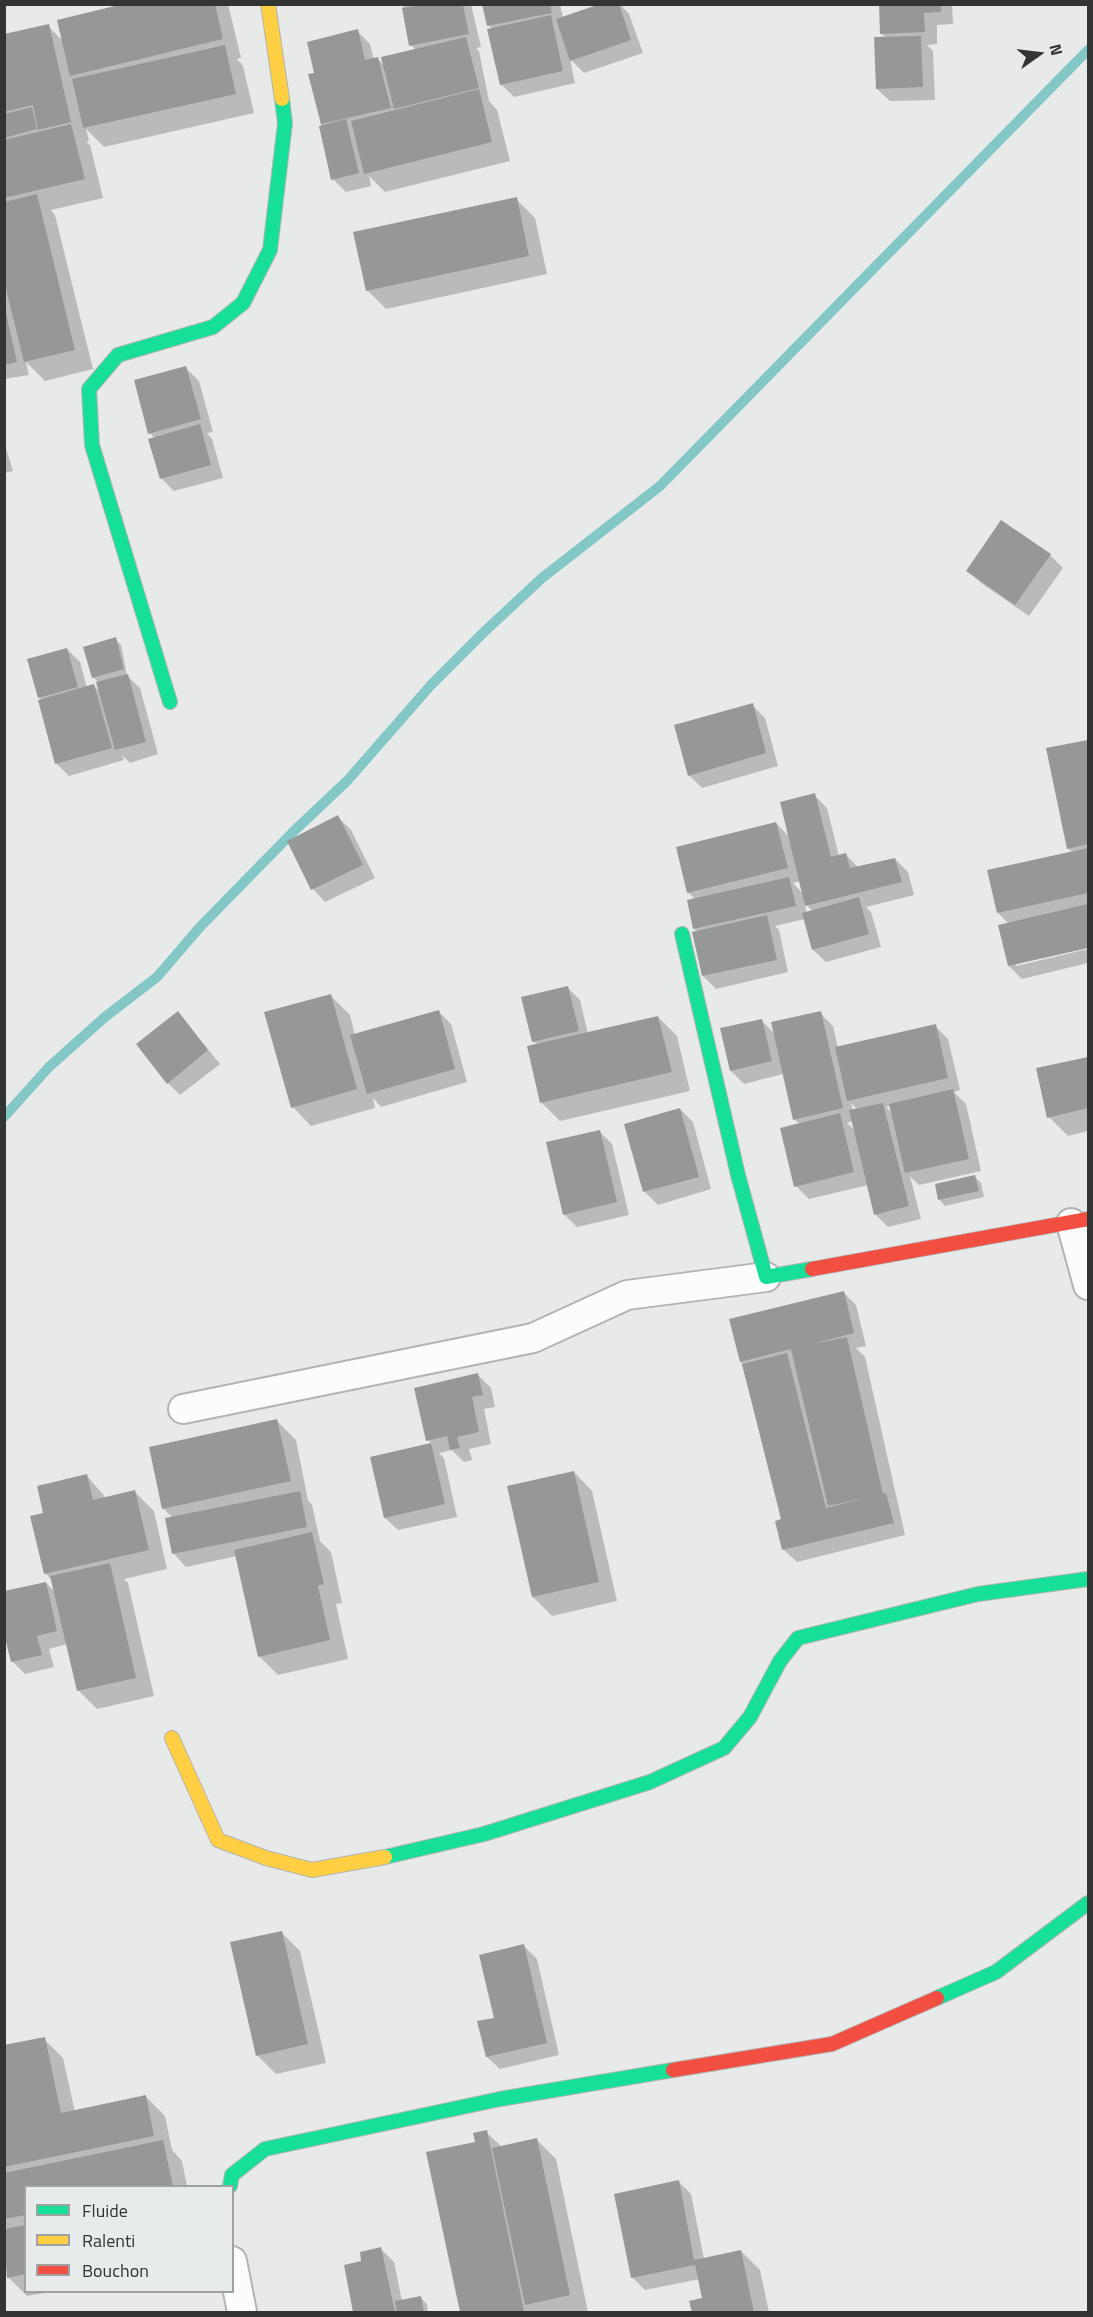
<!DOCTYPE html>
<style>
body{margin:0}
#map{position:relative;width:1093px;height:2317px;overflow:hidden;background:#e8eaea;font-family:"Titillium Web",sans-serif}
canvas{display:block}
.frame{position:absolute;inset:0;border:6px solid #333535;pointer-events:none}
.legend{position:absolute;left:24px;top:2185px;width:210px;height:108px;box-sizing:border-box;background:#e7ebeb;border:2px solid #9fa2a2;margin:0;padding:8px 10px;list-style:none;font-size:18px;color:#333535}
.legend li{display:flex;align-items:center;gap:12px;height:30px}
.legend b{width:30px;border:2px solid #9fa2a2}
.north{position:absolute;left:1009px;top:24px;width:60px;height:60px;-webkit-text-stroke:4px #e7ebeb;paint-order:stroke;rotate:76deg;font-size:16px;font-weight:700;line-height:24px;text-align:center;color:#333535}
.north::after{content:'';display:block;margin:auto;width:21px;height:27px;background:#333535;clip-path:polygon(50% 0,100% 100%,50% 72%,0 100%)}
</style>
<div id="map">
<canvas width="1093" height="2317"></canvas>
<div class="frame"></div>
<ul class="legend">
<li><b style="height:8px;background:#16e098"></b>Fluide</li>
<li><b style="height:8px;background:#ffcf43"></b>Ralenti</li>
<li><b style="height:8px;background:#f24e42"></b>Bouchon</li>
</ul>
<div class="north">N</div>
</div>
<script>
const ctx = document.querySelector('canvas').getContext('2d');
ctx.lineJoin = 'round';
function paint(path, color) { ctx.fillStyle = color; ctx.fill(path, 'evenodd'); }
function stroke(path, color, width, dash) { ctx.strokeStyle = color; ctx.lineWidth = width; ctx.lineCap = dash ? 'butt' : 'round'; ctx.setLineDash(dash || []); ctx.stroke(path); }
paint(new Path2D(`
 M129 4H228L241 58 237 59 243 66 254 113 104 147 86 129 89 141 86 142 90 145 103 198 51 210 55 215 93 369 45 381 26 362 29 375 4 379V289L9 294 7 284 4 285V35L48 26 63 41Z
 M401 4H471L481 47 476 48 479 51 489 101 497 110 510 161 385 192 369 176 371 186 346 192 333 179 310 75 316 74 357 31 370 44 374 60 378 59 385 66 416 50 411 45 405 9Z
 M484 4H560L563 18 605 4H620L629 14 643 53 584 73 570 59 575 83 514 97 501 84 493 30 489 26Z
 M880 4H952L953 24 937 25V44L927 45 933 51 935 100 890 101 877 89 887 39 881 33Z
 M516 199 535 218 547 274 386 309 367 290Z
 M186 368 199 381 213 432 207 433 212 439 223 478 174 491 161 478 155 439 150 433Z
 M4 442 13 471 4 473Z
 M1050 555 1063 568 1029 616 981 583 968 571Z
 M115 639 121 645 127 676 140 688 158 754 130 763 122 755 124 760 69 776 56 763 42 700 39 697 67 649 80 662 87 688 94 686 101 693 99 683 93 677Z
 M752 705 765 718 778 766 702 788 689 775Z
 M1088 741V946L1016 963V966L1088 949V963L1022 979 1009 966 1000 926 1009 924 998 913 1073 853 1068 848 1048 749Z
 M814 795 827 808 839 856 846 855 859 868 895 859 908 872 914 895 866 907 871 912 881 947 826 962 813 950 805 919 775 926 779 930 788 972 716 989 703 976 695 928 696 900 689 893 678 848 776 823 790 838ZM801 881 804 895 793 883ZM804 902 813 912 807 914Z
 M338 817 351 830 375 878 325 902 313 889 289 842Z
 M568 988 580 1000 588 1034 658 1017 677 1036 690 1091 560 1121 541 1102 538 1045 533 1041Z
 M331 996 350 1015 355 1035 438 1011 451 1024 467 1082 381 1107 373 1098 375 1108 311 1126 293 1107Z
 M178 1013 220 1064 180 1095 168 1083Z
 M820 1013 833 1026 838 1048 935 1026 948 1039 960 1090 954 1092 966 1104 981 1171 919 1185 910 1176 921 1219 888 1227 875 1214 868 1185 809 1199 796 1186 800 1124 794 1119 783 1074 744 1084 731 1071 762 1021 775 1034ZM851 1103 858 1110 853 1111ZM891 1106 893 1114 886 1107ZM853 1121 856 1131 847 1123Z
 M1088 1058V1131L1068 1136 1049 1117 1038 1069Z
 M680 1109 693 1122 711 1189 658 1205 645 1192 626 1125Z
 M599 1131 612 1144 629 1215 577 1227 564 1214Z
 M975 1177 981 1183 984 1197 945 1206 939 1199Z
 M843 1292 856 1305 866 1346 856 1348 865 1357 905 1535 797 1562 784 1550 783 1520 741 1361Z
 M478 1375 491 1388 495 1407 484 1409 491 1444 469 1449 472 1460 464 1462 452 1450 439 1453 444 1458 457 1517 398 1530 385 1518 372 1458 432 1444 428 1440Z
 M277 1421 296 1440 308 1500 312 1505 320 1541 331 1552 342 1603 336 1604 348 1659 278 1675 259 1656 237 1556 186 1567 174 1554 167 1519 173 1518 163 1508Z
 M574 1472 592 1491 617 1601 552 1616 533 1597Z
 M87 1476 106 1498 135 1492 154 1511 167 1569 124 1579 128 1583 154 1696 97 1709 78 1690 67 1644 49 1649 54 1667 25 1674 12 1661 46 1583 56 1593 53 1581 45 1573V1514Z
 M281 1932 300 1951 326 2063 276 2074 257 2055Z
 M524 1946 537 1959 559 2055 500 2069 487 2057 496 2019Z
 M44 2039 63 2058 75 2112 146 2097 165 2116 172 2150 182 2161 187 2186H26V2292H50L27 2296 8 2277 4 2260V2231L7 2230 4 2228V2047Z
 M486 2132 502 2147 537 2140 556 2159 588 2312H461L428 2153 477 2143Z
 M678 2181 691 2194 704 2259 741 2251 760 2270 769 2312H693L691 2302 704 2299 700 2279 645 2290 632 2277Z
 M381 2249 394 2262 402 2301 420 2297 427 2304 428 2312H355L345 2266 363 2263Z`), '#0003');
stroke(new Path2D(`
 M4 1117 49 1067 105 1017 157 977 200 927 294 831 347 781 431 685 484 632 542 578 660 486 1088 50`), '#83c7c6', 10);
paint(new Path2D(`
 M123 4H215L223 39 70 76 57 20Z
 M482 4H550L552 13 487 26Z
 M600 4H619L631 40 570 61 556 19Z
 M879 4H941V12L924 13 925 32 880 34Z
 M422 5H463L469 34 409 46 402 8Z
 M551 15 563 71 500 85 487 29Z
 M49 24 71 122 38 130 33 105 4 112V34Z
 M358 29 365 60 378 57 391 108 321 124 308 74 314 73 307 42Z
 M921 36 923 87 876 89 874 37Z
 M466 37 479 88 394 109 381 57Z
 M225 45 236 94 83 128 72 79Z
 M479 89 492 142 364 174 351 121Z
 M32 107 37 129 4 138V114Z
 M346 119 359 173 331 180 319 126Z
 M71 124 85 179 4 198V140Z
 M37 194 75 350 24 362 4 281V202Z
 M517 197 529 256 366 291 353 232Z
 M4 304 17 362 4 365Z
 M186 366 201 419 148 434 134 380Z
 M200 424 211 465 160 479 148 439Z
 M1001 520 1051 554 1015 605 966 571Z
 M116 637 124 669 92 678 83 647Z
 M67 648 78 687 38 698 27 659Z
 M128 674 146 742 115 750 96 682Z
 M94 684 112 748 55 764 38 700Z
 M753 703 766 753 688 776 674 725Z
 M1088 740V844L1067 849 1046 748Z
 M815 793 831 857 846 853 850 868 895 858 902 882 805 906 780 802Z
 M338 815 363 865 311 890 287 841Z
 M776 822 788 868 687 893 676 847Z
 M1088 848V893L997 913 987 870Z
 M789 877 796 906 693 929 687 900Z
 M859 897 869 934 812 950 802 913Z
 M1088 904V948L1008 966 998 925Z
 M767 915 777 960 702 976 692 932Z
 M568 986 579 1031 532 1042 521 997Z
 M331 994 357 1089 291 1108 264 1012Z
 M439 1010 455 1069 367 1094 350 1035Z
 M178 1011 208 1050 167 1084 136 1044Z
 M821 1011 843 1108 793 1120 771 1022Z
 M658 1016 672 1072 540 1103 527 1046Z
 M762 1019 772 1061 730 1071 720 1028Z
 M936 1024 948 1078 847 1101 835 1047Z
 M1088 1057V1108L1047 1118 1036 1068Z
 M953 1089 969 1159 905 1173 889 1104Z
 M883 1103 909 1206 874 1215 849 1110Z
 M680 1108 699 1177 643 1192 624 1124Z
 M840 1113 854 1172 794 1187 780 1128Z
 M600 1130 617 1202 563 1215 546 1142Z
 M975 1175 979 1191 938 1200 935 1184Z
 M844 1291 854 1333 813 1344 847 1337 883 1494 886 1493 894 1523 782 1550 775 1521 781 1519 742 1364 787 1353 826 1508 861 1499 828 1506 791 1349 740 1362 729 1319Z
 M478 1373 483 1395 472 1397 479 1432 457 1437 460 1448 450 1450 447 1436 426 1441 414 1388Z
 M277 1419 291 1481 162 1509 149 1447Z
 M431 1443 445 1504 384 1518 370 1457Z
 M574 1471 599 1582 532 1597 507 1486Z
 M87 1474 93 1500 135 1490 149 1550 44 1574 30 1516 43 1513 37 1486Z
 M300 1491 307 1527 172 1554 165 1518Z
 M312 1532 324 1584 318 1586 330 1640 258 1657 234 1550Z
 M110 1563 136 1678 77 1691 50 1576Z
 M46 1582 57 1631 37 1636 42 1655 11 1662 4 1634V1591Z
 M282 1931 308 2044 256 2056 230 1942Z
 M524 1944 547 2043 486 2057 477 2021 494 2018 479 1955Z
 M45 2037 61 2113 146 2095 154 2136 4 2167V2045Z
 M487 2130 524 2311 515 2312H460L426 2152 475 2142 473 2133Z
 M537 2138 570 2295 525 2305 492 2148Z
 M163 2140 173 2186H26V2215L4 2219V2173Z
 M679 2180 694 2260 741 2250 754 2312H692L689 2301 702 2298 695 2265 631 2278 614 2194Z
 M26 2225V2274L7 2278 4 2229Z
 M381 2247 395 2312H353L344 2265 361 2261 360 2252Z
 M421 2296 424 2312H397L395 2301Z`), '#969898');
const street = new Path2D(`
 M1071 1223 1088 1285
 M183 1409 533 1338 627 1295 766 1277
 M232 2261 242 2312`);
const fast = new Path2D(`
 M170 702 92 445 89 389 118 355 213 327 243 303 270 250 285 123 282 99
 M682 934 738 1175 766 1277 812 1269
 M385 1857 484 1834 650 1782 724 1748 750 1717 780 1661 798 1638 978 1594 1088 1579
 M937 1998 996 1972 1088 1903
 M230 2186 232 2175 265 2149 500 2099 673 2070`);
const slow = new Path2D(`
 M268 4 282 99
 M172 1738 218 1840 266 1858 312 1870 385 1857`);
const jam = new Path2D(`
 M812 1269 1088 1219
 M673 2070 832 2044 937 1998`);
stroke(street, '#b2b4b4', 32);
stroke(fast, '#b2b4b4', 16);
stroke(slow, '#b2b4b4', 16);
stroke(jam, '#b2b4b4', 16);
stroke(street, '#fcfcfc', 28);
stroke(fast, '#16e098', 14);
stroke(slow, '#ffcf43', 14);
stroke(jam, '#f24e42', 14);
</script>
